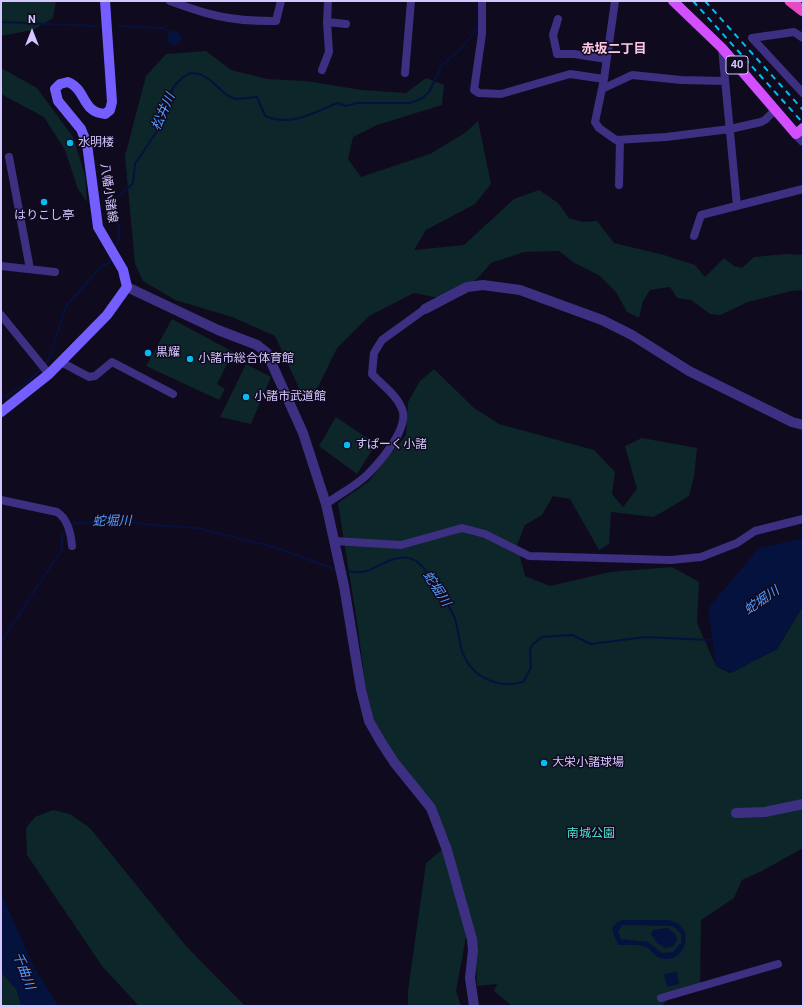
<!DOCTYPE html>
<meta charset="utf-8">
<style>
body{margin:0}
#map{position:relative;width:804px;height:1007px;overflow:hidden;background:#100a1e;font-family:Roboto,sans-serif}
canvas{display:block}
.frame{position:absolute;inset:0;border:2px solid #d4c7ff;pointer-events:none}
.north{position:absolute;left:12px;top:12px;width:40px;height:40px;-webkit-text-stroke:3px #100a1e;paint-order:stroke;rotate:0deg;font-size:11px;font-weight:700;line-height:16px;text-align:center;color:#d4c7ff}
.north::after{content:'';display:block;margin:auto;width:14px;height:18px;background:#d4c7ff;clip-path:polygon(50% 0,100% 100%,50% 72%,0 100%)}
</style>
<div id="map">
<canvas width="804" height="1007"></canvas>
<div class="frame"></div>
<div class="north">N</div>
</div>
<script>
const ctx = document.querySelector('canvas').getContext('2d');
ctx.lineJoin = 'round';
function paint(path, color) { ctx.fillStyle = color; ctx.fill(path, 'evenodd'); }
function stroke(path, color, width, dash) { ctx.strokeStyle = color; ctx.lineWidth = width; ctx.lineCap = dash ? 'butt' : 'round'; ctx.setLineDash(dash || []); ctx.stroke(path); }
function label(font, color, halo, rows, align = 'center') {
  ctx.font = font + ' Roboto,"Noto Sans JP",sans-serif'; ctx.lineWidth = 3; ctx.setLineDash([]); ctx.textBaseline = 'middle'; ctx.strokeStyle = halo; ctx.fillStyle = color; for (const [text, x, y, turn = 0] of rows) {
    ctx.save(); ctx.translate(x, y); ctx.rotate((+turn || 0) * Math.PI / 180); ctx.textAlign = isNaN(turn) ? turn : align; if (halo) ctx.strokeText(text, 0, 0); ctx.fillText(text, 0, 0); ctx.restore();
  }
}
paint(new Path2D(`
 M1 1H56L53 18 33 30 1 36Z
 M206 51 231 70 267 79 306 81 362 90 406 93 426 78 444 85 442 105 377 125 353 137 348 159 361 177 430 154 465 133 478 121 491 184 475 204 426 230 414 250 464 245 514 199 539 190 558 203 569 218 583 222 597 221 614 243 664 255 695 265 705 277 724 258 734 266 742 268 754 257 786 254 803 255V290L791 291 748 302 720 315 710 314 691 300 677 298 670 287 650 290 643 301 639 318 627 312 616 292 600 276 573 262 559 251 524 252 491 263 478 278 445 299 414 293 369 316 337 348 318 387 304 399 275 336 232 317 175 300 143 281 135 264 125 156 146 76 166 54Z
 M1 68 37 88 73 137 85 175 87 202 78 189 65 150 44 117 1 94Z
 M172 319 233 352 217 384 225 389 219 400 146 366Z
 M246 364 271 377 251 424 220 417Z
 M434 369 474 408 499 424 594 450 615 472 612 494 623 507 637 489 625 446 642 438 697 448 694 477 689 496 654 517 611 512 609 544 599 550 570 499 553 496 542 515 525 525 517 545 525 576 550 586 610 572 672 567 699 582 697 623 716 666 730 673 777 649 803 606V848L762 871 742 880 734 898 701 920 700 987 672 995 662 1006H512L494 991 497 984 477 986 475 937 471 922 466 937 456 991 461 1006H408V991L426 863 449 844 432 804 384 740 373 717 365 682 357 622 338 503 368 482 406 435 408 402 420 381Z
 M336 417 376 444 357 474 319 446Z
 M53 810 70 814 90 828 186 946 245 1006H139L102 966 27 855 26 828 35 817Z
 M1 972 17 990 21 1006H1Z`), '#0c2629');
paint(new Path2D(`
 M167 38a7 7 0 1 1 14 0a7 7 0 1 1-14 0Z
 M803 538V606L777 649 731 673 716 666 708 608 759 548Z
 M1 893 34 967 58 1006H21L17 990 1 972Z
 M622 920H669L679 924 685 932C689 948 676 965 658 957 652 954 650 947 643 946 636 944 626 945 618 945 616 935 605 928 622 920ZM622 925 673 926 681 934V943L673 952 662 953 648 942 621 939 618 932Z
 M668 928 676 935 677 941 672 947 665 948 657 943 651 934 653 930Z
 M677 972 679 984 667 987 664 974Z`), '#04123d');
stroke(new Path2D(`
 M1 22 97 26
 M119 26 163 28 170 32
 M115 249C123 233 118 219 113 202L133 183 135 164 163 122 168 109 169 96 175 85 182 78 190 73 200 74 210 80 228 96 236 99 257 97 265 116C291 127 313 113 337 103L346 106 357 103H410L421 99 429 92 442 65 460 50 479 26
 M44 365 49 359 66 306 102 266 109 263 111 257
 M1 399 24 385 41 369
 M71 526 76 523 123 521 152 525 197 528 274 547 337 570
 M343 571C351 572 360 573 367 571 383 565 399 551 416 561 425 566 451 608 455 619 458 629 459 640 462 651 471 677 497 689 523 682L531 668 530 649 533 644 542 637 572 635 591 644 645 637 710 640 714 637
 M1 642 62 549V535L66 530`), '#04123d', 2);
stroke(new Path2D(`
 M170 1C208 15 229 21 271 21H276L281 1
 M328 1 327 22 346 24
 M482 1V34L474 90 479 93 501 94 570 74 604 79
 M615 1 604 79 595 122 599 128 616 140 666 137 730 129 761 122 765 120 775 110
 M558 19 553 35 557 54H574L607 59
 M803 38 794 32 752 38 803 93
 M722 48 737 206
 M322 70 329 52 327 22
 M405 73 411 1
 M602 89 632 75 681 80 725 81
 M9 157 30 269
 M619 185 620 140
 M694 236 701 215 803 189
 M1 266 55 272
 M1 315 49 374
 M61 362 89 377 95 376 112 362 173 394
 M1 500 57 512C68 519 71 534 72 546
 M326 504C340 494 357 485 368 474 381 461 410 427 402 409 397 395 382 385 372 374L374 353 382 340 425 309
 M335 541 401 545 462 528 485 534 529 556 671 560 701 557 737 543 755 531 803 519
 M661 998 778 964`), '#3d3082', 8);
stroke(new Path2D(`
 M796 134 803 141
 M127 287 218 330 257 345 267 353 303 433 326 504 344 586 361 689 369 721 381 742 394 762 431 808 447 850 472 939 473 950 470 978 474 1006
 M425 309 467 287 483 285 520 290 602 320 632 335 689 371 792 422 803 425
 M736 813 765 812 803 804`), '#3d3082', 10);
stroke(new Path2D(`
 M1 412 49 374 107 315 127 287 123 270 98 227 87 144 81 129 58 101 55 89 60 84 68 82C87 90 81 112 105 114L110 110 112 102 105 1`), '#755eff', 10);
stroke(new Path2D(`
 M673 1 722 48 796 134 803 128`), '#d24eff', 10);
stroke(new Path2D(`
 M790 1 803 11`), '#e848c2', 11);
stroke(new Path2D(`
 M693 1 803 123
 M705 1 803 110`), '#00bdf2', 2, [6, 5]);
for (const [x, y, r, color] of [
 [70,143,4,"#00bdf2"],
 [44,202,4,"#00bdf2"],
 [148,353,4,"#00bdf2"],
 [190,359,4,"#00bdf2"],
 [246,397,4,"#00bdf2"],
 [347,445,4,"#00bdf2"],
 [544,763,4,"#00bdf2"]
]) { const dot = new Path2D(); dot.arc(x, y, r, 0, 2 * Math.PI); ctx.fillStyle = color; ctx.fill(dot); stroke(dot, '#100a1e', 1.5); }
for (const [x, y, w] of [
 [737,65,22]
]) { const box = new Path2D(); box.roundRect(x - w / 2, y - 9, w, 18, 3); ctx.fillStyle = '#100a1e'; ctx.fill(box); stroke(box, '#d4c7ff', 1); }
label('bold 11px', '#d4c7ff', null, [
 ["40",737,65]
]);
label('12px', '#d4c7ff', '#100a1e', [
 ["水明楼",78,143],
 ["はりこし亭",44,216,"center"],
 ["黒耀",156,353],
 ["小諸市総合体育館",198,359],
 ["小諸市武道館",254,397],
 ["すぱーく小諸",355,445],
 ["大栄小諸球場",552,763]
], 'left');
label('12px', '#d4c7ff', '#100a1e', [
 ["八幡小諸線",108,193,82]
]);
label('12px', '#49e9d4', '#100a1e', [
 ["南城公園",591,834]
]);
label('bold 13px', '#ffc9e5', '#100a1e', [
 ["赤坂二丁目",614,50]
]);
label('italic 13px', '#559cff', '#100a1e', [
 ["松井川",164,112,-66],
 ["蛇堀川",112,522,-1],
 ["蛇堀川",436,589,57],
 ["蛇堀川",762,601,-35],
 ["千曲川",23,971,69]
]);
</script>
